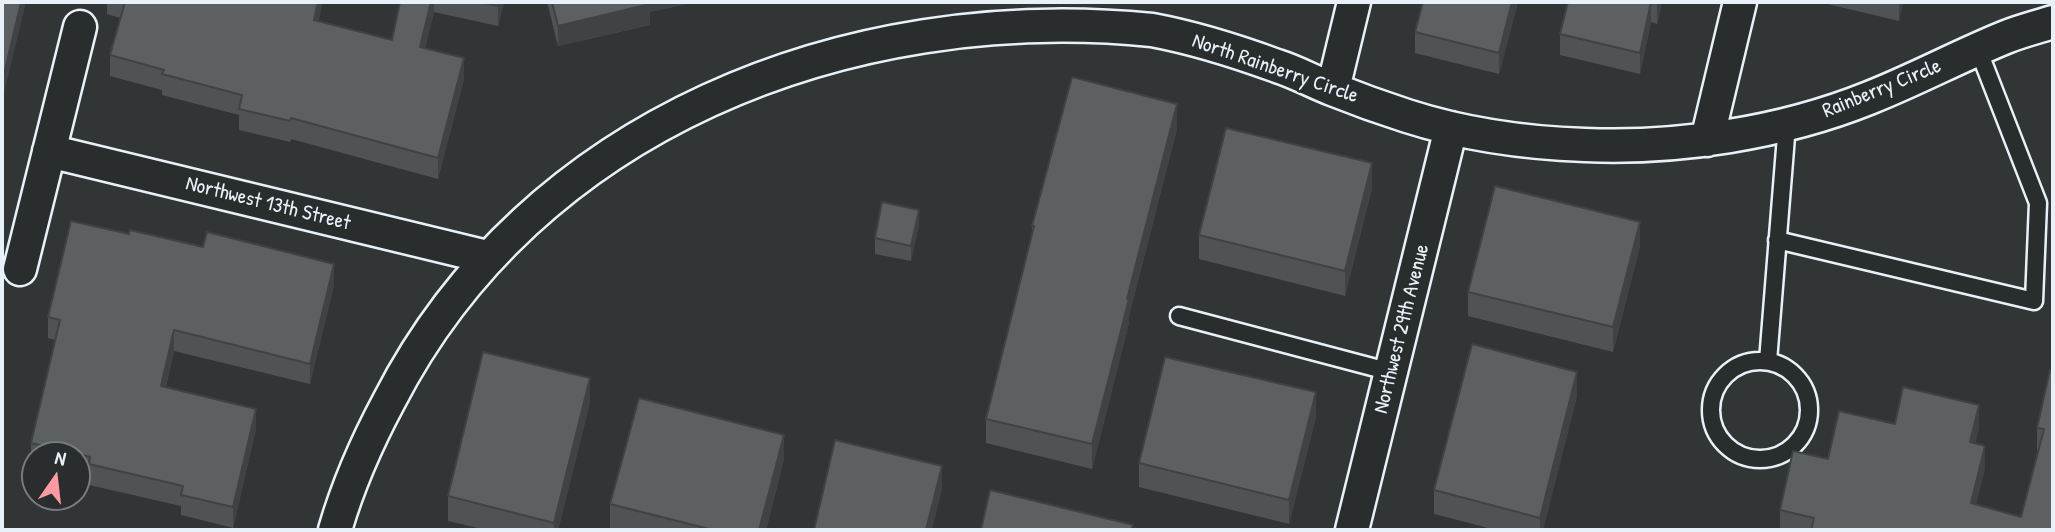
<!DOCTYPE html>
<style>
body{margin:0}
#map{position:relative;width:2055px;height:532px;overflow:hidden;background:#323536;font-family:"Patrick Hand",sans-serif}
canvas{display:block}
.frame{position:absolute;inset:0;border:4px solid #e8f1f8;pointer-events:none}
.north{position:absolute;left:21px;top:441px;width:70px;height:70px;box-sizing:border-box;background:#2a2d2e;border:2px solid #767b7f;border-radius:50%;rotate:14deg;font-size:19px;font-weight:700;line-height:28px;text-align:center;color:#e8f1f8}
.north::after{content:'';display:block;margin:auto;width:24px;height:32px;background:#ff9aa2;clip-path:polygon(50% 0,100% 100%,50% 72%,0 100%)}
</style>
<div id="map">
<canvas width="2055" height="532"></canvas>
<div class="frame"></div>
<div class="north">N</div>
</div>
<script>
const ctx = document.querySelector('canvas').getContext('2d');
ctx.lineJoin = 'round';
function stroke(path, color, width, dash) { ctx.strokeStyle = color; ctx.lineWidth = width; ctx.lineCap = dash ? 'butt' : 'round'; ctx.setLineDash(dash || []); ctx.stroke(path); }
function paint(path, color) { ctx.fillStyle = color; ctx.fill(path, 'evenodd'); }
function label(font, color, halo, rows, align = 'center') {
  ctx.font = font + ' "Patrick Hand",sans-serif'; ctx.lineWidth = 5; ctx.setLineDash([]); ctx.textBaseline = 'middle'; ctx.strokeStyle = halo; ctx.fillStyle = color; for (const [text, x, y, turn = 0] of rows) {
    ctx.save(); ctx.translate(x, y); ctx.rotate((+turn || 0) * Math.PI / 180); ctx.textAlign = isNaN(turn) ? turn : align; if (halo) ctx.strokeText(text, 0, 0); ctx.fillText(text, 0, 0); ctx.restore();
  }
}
const lane = new Path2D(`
 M1777 240 2034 301 2038 203 1978 49
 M1179 316 1391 372
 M1768 361 1787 124
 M1711 410a49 49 0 1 1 98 0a49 49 0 1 1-98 0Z`);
const street = new Path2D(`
 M1333 89 1354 2
 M1707 140 1740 2
 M49 151 487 257
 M20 269 80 27
 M335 530C348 485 367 442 389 401 531 124 846 0 1152 30 1195 38 1236 51 1277 66 1296 72 1314 82 1332 89 1357 99 1382 108 1407 116 1463 134 1526 143 1585 145 1677 149 1782 133 1869 98 1915 80 1959 56 2006 37 2021 31 2037 27 2053 22
 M1352 530 1451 128`);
stroke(lane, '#e8f1f8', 21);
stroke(street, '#e8f1f8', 37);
stroke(lane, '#2a2d2e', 16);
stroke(street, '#2a2d2e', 32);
paint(new Path2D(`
 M107 2H323L318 21 392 40 400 4 390 2H504L498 26 434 12 425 48 464 79 438 179 291 139 290 142 239 130V115L162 95V90L110 76V55L120 18 107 14Z
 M547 2H696L650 12V25L558 46Z
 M1423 2H1518L1499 74 1415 53V32Z
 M1568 2H1662L1657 24 1651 22 1640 74 1560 55V34Z
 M1819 2H1903L1899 21Z
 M1177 129 1129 316V323L1092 469 986 443V419L1032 232V226Z
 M1372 188 1345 296 1199 259V235Z
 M919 225 911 261 875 254V238Z
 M129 234 334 285 310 384 174 351 166 387 256 429 233 528 181 515V506L89 485V478L77 475V455H35V464L31 463V443L55 340 48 338V317Z
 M1640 246 1613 352 1468 316V292Z
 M2053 371V530H1780V510L1828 459 1895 424 1979 428 1975 443 1985 468 1976 504 2021 517 2039 451 2037 450V428Z
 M1577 396 1543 530H1496L1434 514V490Z
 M590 402 558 530H486L448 521V496Z
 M1316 417 1289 524 1139 487V463Z
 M784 459 766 530H618L610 528V504Z`), '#4f5355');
paint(new Path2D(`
 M21 2H26L4 93V104L2 115V83Z
 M318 2H323L314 41V20Z
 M431 2H434V12L420 67V47Z
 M499 2H504L498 26V6Z
 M648 2H696L650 12V25L558 46V26Z
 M1512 2H1518L1499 74V53Z
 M1651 2V22L1640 74V53Z
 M1657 2H1662L1657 24Z
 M1899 2H1903L1899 21Z
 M464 58V79L438 179V158Z
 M1177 104V129L1129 316V323L1092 469V444L1127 299Z
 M1372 163V188L1345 296V271Z
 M919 210V225L911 261V246Z
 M1640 222V246L1613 352V327Z
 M334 264V285L310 384V364Z
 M174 330V351L161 407V386Z
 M1577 372V396L1543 530H1540V518Z
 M590 378V402L558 530H554V523Z
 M1316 392V417L1289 524V500Z
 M1979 405V428L1970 464V442Z
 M256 409V429L233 528V507Z
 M784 435V459L766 530H759Z
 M1985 446V468L1971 526V503Z
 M942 466V490L932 530H926Z`), '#404345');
const building = new Path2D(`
 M2 2H21L2 83 4 84 2 94Z
 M125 2H318L314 20 392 40 400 2H431L420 47 464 58 438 158 291 118 290 121 239 109 242 95 162 74 164 70 110 55Z
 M481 2H499L498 6Z
 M552 2H650V4L558 26Z
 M1423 2H1512L1499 53 1415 32Z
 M1568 2H1651L1640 53 1560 34Z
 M1072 77 1177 104 1127 299H1129L1092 444 986 419 1034 226H1032Z
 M1226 128 1372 163 1345 271 1199 235Z
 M1495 186 1640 222 1613 327 1468 292Z
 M882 202 919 210 911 246 875 238Z
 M71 221 129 234 130 230 203 247 207 232 334 264 310 364 174 330 161 386 256 409 233 507 181 495 183 486 89 464 90 457 31 443 60 320 48 317Z
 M1472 344 1577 372 1540 518 1434 490Z
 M483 352 590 378 554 523 448 496Z
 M1165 357 1316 392 1289 500 1139 463Z
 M2050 370 2053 371V530H1811L1814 518 1780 510 1793 451 1828 459 1839 411 1895 424 1903 387 1979 405 1970 442 1985 446 1971 503 2021 517 2044 429 2037 428Z
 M639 398 784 435 759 530H713L610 504Z
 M835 440 942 466 926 530H814Z
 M990 490 1133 525 1131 530H981Z`);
paint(building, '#5c6063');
stroke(building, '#404345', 2);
label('21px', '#e8f1f8', '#2a2d2e', [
 ["North Rainberry Circle",1275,69,19],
 ["Rainberry Circle",1882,89,-22],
 ["Northwest 13th Street",268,204,14],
 ["Northwest 29th Avenue",1402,329,-76]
]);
</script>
